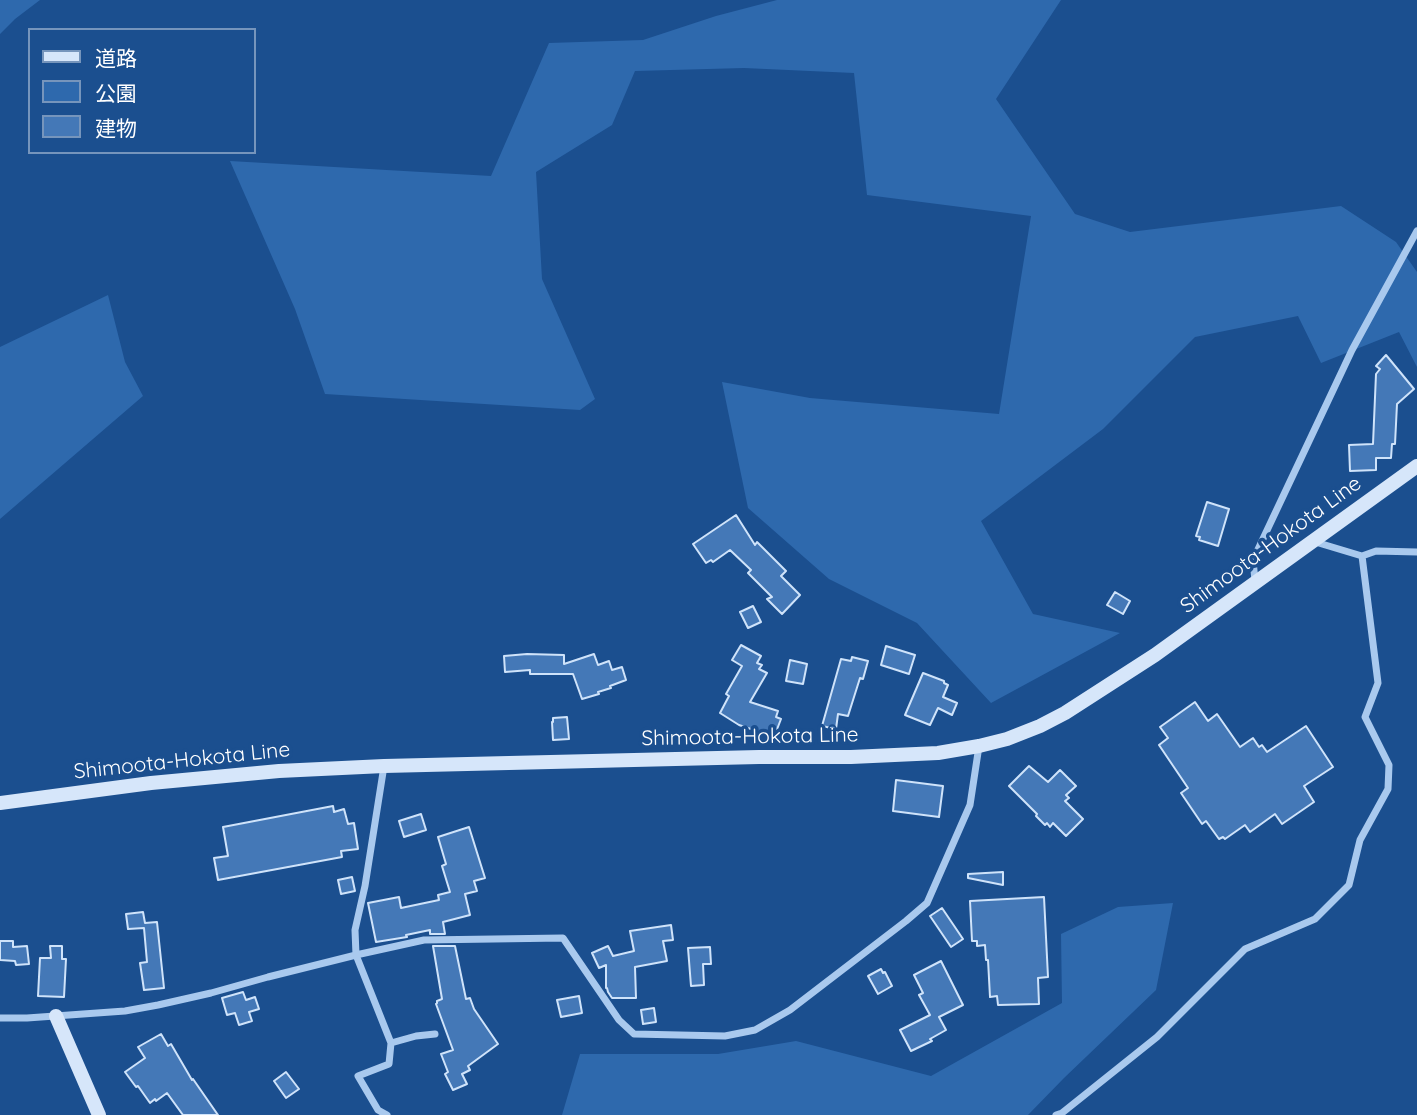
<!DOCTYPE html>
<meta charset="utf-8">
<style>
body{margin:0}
#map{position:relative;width:1417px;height:1115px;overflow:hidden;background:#1b4f8f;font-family:Quicksand,"Noto Sans JP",sans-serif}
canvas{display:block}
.legend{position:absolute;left:28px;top:28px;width:228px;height:126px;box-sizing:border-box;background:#1b4f8f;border:2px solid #7695bc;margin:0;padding:9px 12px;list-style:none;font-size:21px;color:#fff}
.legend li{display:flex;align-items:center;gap:14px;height:35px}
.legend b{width:35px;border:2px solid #7695bc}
</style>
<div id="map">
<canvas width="1417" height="1115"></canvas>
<ul class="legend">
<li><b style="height:9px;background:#d6e6fa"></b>道路</li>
<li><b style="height:19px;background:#2e69ad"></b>公園</li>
<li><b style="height:19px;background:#4478b7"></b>建物</li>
</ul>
</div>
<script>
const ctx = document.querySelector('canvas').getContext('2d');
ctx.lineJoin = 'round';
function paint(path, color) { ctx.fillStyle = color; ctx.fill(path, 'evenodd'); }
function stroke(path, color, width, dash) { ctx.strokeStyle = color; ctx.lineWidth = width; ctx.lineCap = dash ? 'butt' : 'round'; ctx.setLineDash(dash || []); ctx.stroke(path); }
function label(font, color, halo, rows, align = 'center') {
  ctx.font = font + ' Quicksand,sans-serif'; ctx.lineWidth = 7; ctx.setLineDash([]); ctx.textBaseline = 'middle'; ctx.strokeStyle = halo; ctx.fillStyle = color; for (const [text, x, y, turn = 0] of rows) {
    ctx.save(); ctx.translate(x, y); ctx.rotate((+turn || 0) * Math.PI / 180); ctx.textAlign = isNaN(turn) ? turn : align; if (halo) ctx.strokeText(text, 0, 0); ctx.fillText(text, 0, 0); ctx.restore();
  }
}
paint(new Path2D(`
 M0 0H40L15 19 0 34Z
 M777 0H1061L996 99 1075 214 1130 232 1341 206 1396 242 1417 272V367L1399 332 1321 363 1298 316 1195 337 1103 429 981 521 1033 614 1120 633 991 703 917 623 829 579 748 508 722 382 810 398 999 414 1031 216 867 195 854 73 744 68 635 71 612 125 536 172 542 279 595 399 580 410 325 394 295 309 230 161 491 176 549 43 643 40 716 16Z
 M108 295 125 362 143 396 0 519V347Z
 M1173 903 1156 990 1064 1078 1028 1115H562L580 1054H718L796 1041 931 1076 1062 1003 1061 934 1118 907Z`), '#2e69ad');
const building = new Path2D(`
 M1386 355 1414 389 1397 404 1395 444H1392L1391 458H1376V470L1350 471 1349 445 1373 444 1376 374 1380 369 1376 366Z
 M1207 502 1229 509 1218 546 1199 540 1200 537 1196 536Z
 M736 515 755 545 757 542 786 571 781 576 800 595 782 614 767 599 772 597 748 573 751 570 730 550 713 562 711 560 706 563 693 544Z
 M1115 592 1130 601 1123 614 1107 605Z
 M753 606 761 622 748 628 740 612Z
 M741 645 761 656 757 663 762 665 759 669 767 673 750 702 778 711 776 717 781 719 776 732 771 730 769 735 739 725 720 713 729 696 726 694 742 666 732 660Z
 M886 646 915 655 909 674 881 665Z
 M527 654 564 655V664L594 654 598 665 609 661 612 670 622 667 626 680 610 686 611 688 598 692 599 694 582 699 573 674H530V670L505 672 504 656Z
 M852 657 868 661 863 679 860 678 848 716 838 714 836 729 822 726 841 659 851 661Z
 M790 660 807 664 803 684 786 681Z
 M923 673 944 681V683L948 685 943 697 957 703 952 715 938 708 930 725 905 715Z
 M1195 702 1208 721 1217 714 1240 747 1253 738 1259 747 1262 745 1267 752 1306 726 1333 767 1304 786 1314 802 1282 824 1275 814 1250 832 1245 825 1225 839 1223 837 1219 839 1206 821 1202 824 1181 793 1188 788 1159 745 1168 738 1160 727Z
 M567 717 569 739 553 740 552 722H553V718Z
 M1029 766 1048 782 1060 770 1076 786 1066 795 1069 798 1065 801 1083 819 1066 836 1053 823 1050 827 1047 823 1045 825 1036 816 1037 814 1009 786Z
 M896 780 943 786 939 817 893 811Z
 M333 806 334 812 344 809 348 824 354 823 358 849 341 851 342 857 218 880 214 858 228 856 223 827Z
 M421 814 426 830 404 837 399 821Z
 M469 827 485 878 474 881 477 891 465 894 470 915 443 922 445 934H430V930L406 935 407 937 376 942 368 903 399 897 401 908 439 900 438 895 450 892 442 866 446 864 438 837Z
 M1003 872V885L968 878V874Z
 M352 877 355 891 341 894 338 880Z
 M1044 897 1048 977 1038 978 1039 1004 998 1005 997 996 990 997 988 960H986L985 945 977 946V941H972L970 901Z
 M942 908 963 939 951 947 930 916Z
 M143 912 145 923 157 922 164 988 144 990 140 963 147 962 144 928 128 929 126 914Z
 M671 925 673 940 663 941 667 961 635 967 636 998H612L608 992 607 988H606V965L599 968 592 953 608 946 613 956 634 951 630 931Z
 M0 941H13V947L27 946 29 964 16 965 15 961 0 960Z
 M50 946H62V959H66L64 997 38 996 40 958H51Z
 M433 946H455L466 999 470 998 474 1009 498 1044 468 1066 470 1070 462 1074 467 1084 453 1090 445 1074 448 1072 441 1054 453 1050 436 1004 437 1003V1001L442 999Z
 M710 947 711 964H703L704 985 691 986 688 948Z
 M941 961 963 1005 939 1017 946 1030 930 1039 932 1041 911 1051 900 1030 930 1015 919 995 923 993 914 975Z
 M881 969 883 973 885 972 892 986 878 994 868 976Z
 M243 992 246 1000 255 997 259 1009 249 1012 252 1021 239 1025 235 1013 227 1015 222 998Z
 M579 996 582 1013 561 1017 557 1000Z
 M654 1008 656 1022 643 1024 641 1010Z
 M161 1034 168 1046 171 1044 192 1080 193 1079 218 1115H183L167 1093 156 1101 155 1099 150 1103 138 1086 136 1087 125 1072 145 1058 138 1047Z
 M286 1072 299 1089 286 1098 274 1081Z`);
paint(building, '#4478b7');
stroke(building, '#cfe3fa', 2);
stroke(new Path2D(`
 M1312 541 1362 556 1376 551 1417 552
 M1255 581 1253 560 1352 350 1417 231
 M384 766 365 886 355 930 356 955 391 1043 389 1064 358 1076 378 1110 387 1115
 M0 1018H27L125 1011 158 1005 211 993 268 977 356 955 424 940 563 938 619 1020 634 1034 725 1036 755 1030 790 1010 906 921 927 903 970 805 979 746
 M391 1043 416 1036 435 1034
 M1056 1115 1062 1113 1157 1037 1245 949 1315 919 1349 885 1360 840 1388 789 1389 765 1365 717 1378 683 1362 556`), '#a9c9ee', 7);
stroke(new Path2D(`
 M0 803 151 783 279 771 384 766 759 757H851L938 753 979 746 1007 739 1040 726 1065 713 1155 655 1417 466
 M56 1016 99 1115`), '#d6e6fa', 14);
label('21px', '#fff', '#1b4f8f', [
 ["Shimoota-Hokota Line",1271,545,-36],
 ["Shimoota-Hokota Line",750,737,-1],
 ["Shimoota-Hokota Line",182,761,-6]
]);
</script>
